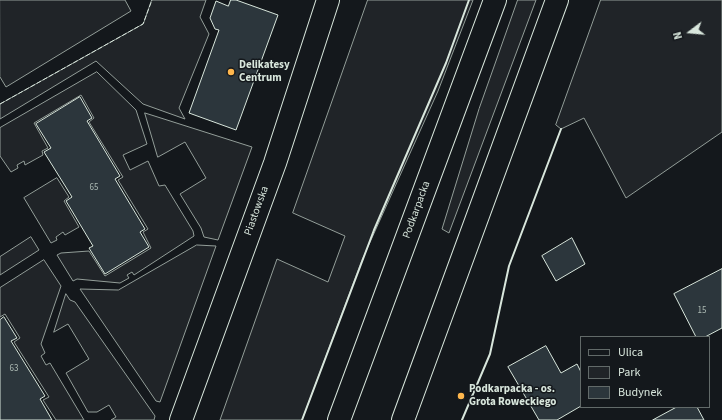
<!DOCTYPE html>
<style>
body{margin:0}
#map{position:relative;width:722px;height:420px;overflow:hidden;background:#14181c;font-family:"Source Sans 3",sans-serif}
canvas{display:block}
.legend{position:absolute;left:580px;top:336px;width:130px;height:72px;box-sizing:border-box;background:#14181c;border:1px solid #626a69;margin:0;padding:5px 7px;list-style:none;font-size:12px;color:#d8e6dc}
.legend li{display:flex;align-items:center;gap:8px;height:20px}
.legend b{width:20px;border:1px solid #626a69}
.north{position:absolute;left:670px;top:12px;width:40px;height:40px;-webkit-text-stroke:3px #14181c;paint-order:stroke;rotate:254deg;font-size:11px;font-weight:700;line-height:16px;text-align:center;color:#d8e6dc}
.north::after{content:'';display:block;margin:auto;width:14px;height:18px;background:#d8e6dc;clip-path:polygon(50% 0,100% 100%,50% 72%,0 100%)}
</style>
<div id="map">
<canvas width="722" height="420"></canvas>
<ul class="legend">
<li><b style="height:5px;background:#14181c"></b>Ulica</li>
<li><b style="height:11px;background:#202428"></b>Park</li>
<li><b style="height:11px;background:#2c363c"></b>Budynek</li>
</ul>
<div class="north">N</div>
</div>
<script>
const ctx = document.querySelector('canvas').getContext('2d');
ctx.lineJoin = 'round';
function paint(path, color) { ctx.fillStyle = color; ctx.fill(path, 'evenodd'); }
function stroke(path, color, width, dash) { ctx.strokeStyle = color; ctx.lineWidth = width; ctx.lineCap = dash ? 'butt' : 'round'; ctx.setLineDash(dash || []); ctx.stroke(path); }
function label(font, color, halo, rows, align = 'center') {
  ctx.font = font + ' "Source Sans 3",sans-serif'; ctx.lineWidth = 3; ctx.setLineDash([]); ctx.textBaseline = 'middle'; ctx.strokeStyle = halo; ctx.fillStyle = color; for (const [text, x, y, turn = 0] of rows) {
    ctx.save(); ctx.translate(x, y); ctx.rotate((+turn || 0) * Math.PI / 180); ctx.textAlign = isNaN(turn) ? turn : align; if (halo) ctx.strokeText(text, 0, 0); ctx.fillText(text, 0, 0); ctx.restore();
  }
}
const green = new Path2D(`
 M0 0H125L131 11 6 87 0 77Z
 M152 0H206L200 17 209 34 179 108 185 119 143 104 96 61 0 119V104L143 24Z
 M368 0H473L438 91 362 260 302 420H220L277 259 328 282 345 236 293 213Z
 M518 0H536L449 233 442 229 479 109Z
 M601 0H722V132L626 198 584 118 561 129 556 125Z
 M97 72 136 110 147 144 123 155 130 170 148 161 159 186 165 185 193 231 194 236 134 275 132 272 127 275 129 278 120 283 77 279 73 281 57 255 61 253 89 251 105 276 151 248 143 232 148 229 118 180 123 177 89 122 94 118 81 95 34 123 48 148 42 151 43 155 25 165 24 161 17 165 18 168 11 172 0 156V128Z
 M145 113 252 147 218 240 204 237 201 228 180 194 206 178 185 142 158 157Z
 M57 178 69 197 64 201 79 227 65 235 63 232 56 237 57 240 51 243 24 198Z
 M31 237 39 250 0 275V257Z
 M197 245 216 246 160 402 156 401 80 289 118 290Z
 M44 260 61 286 41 344 45 353 41 356 46 365 50 363 84 420H56L43 400 49 397 14 342 20 338 5 314 0 317V288Z
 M66 294 70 300 75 302 155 416 154 420H111L116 417 109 405 97 412H88L66 373 89 359 68 324 54 332Z`);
paint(green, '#202428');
stroke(green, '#939e99', 1);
const building = new Path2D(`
 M231 0H236L278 15 236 130 189 113 219 30 215 29 210 18 216 1 228 6Z
 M80 97 92 118 87 121 120 176 115 179 145 229 140 232 149 247 105 274 89 248 93 246 66 201 72 197 44 152 51 148 36 124Z
 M572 238 585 264 556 281 542 256Z
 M722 269V328L705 337H696L674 294Z
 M4 317 17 338 11 341 45 396 40 399 52 420H0V320Z
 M546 346 561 373 577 364 581 372V406L557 420H539L508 367Z
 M677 407H697L704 420H653Z`);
paint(building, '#2c363c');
stroke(building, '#d8e6dc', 1);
const street = new Path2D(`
 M181 420 275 163 328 0`);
const primary = new Path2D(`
 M339 420 495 0
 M403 420 557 0`);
stroke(street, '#d8e6dc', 24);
stroke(primary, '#d8e6dc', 24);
stroke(street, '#14181c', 22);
stroke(primary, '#14181c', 22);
stroke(new Path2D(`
 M0 104 143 24 152 0`), '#d8e6dc', 1, [5, 2]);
stroke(new Path2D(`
 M302 420 374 230 446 63 469 0
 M462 420 490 354 509 266 561 129`), '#d8e6dc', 2);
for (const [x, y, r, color] of [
 [231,72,4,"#ffb74d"],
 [461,396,4,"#ffb74d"]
]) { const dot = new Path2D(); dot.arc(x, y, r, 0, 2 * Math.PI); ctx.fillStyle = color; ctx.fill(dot); stroke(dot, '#14181c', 1.5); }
label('9px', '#adbab4', null, [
 ["65",94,188],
 ["15",702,311],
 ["63",14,369]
]);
label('bold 11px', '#d8e6dc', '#14181c', [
 ["Delikatesy",239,66],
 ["Centrum",239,79],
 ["Podkarpacka - os.",469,390],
 ["Grota Roweckiego",469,403]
], 'left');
label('11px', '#d8e6dc', '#14181c', [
 ["Podkarpacka",417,210,-70],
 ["Piastowska",257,211,-70]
]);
</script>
